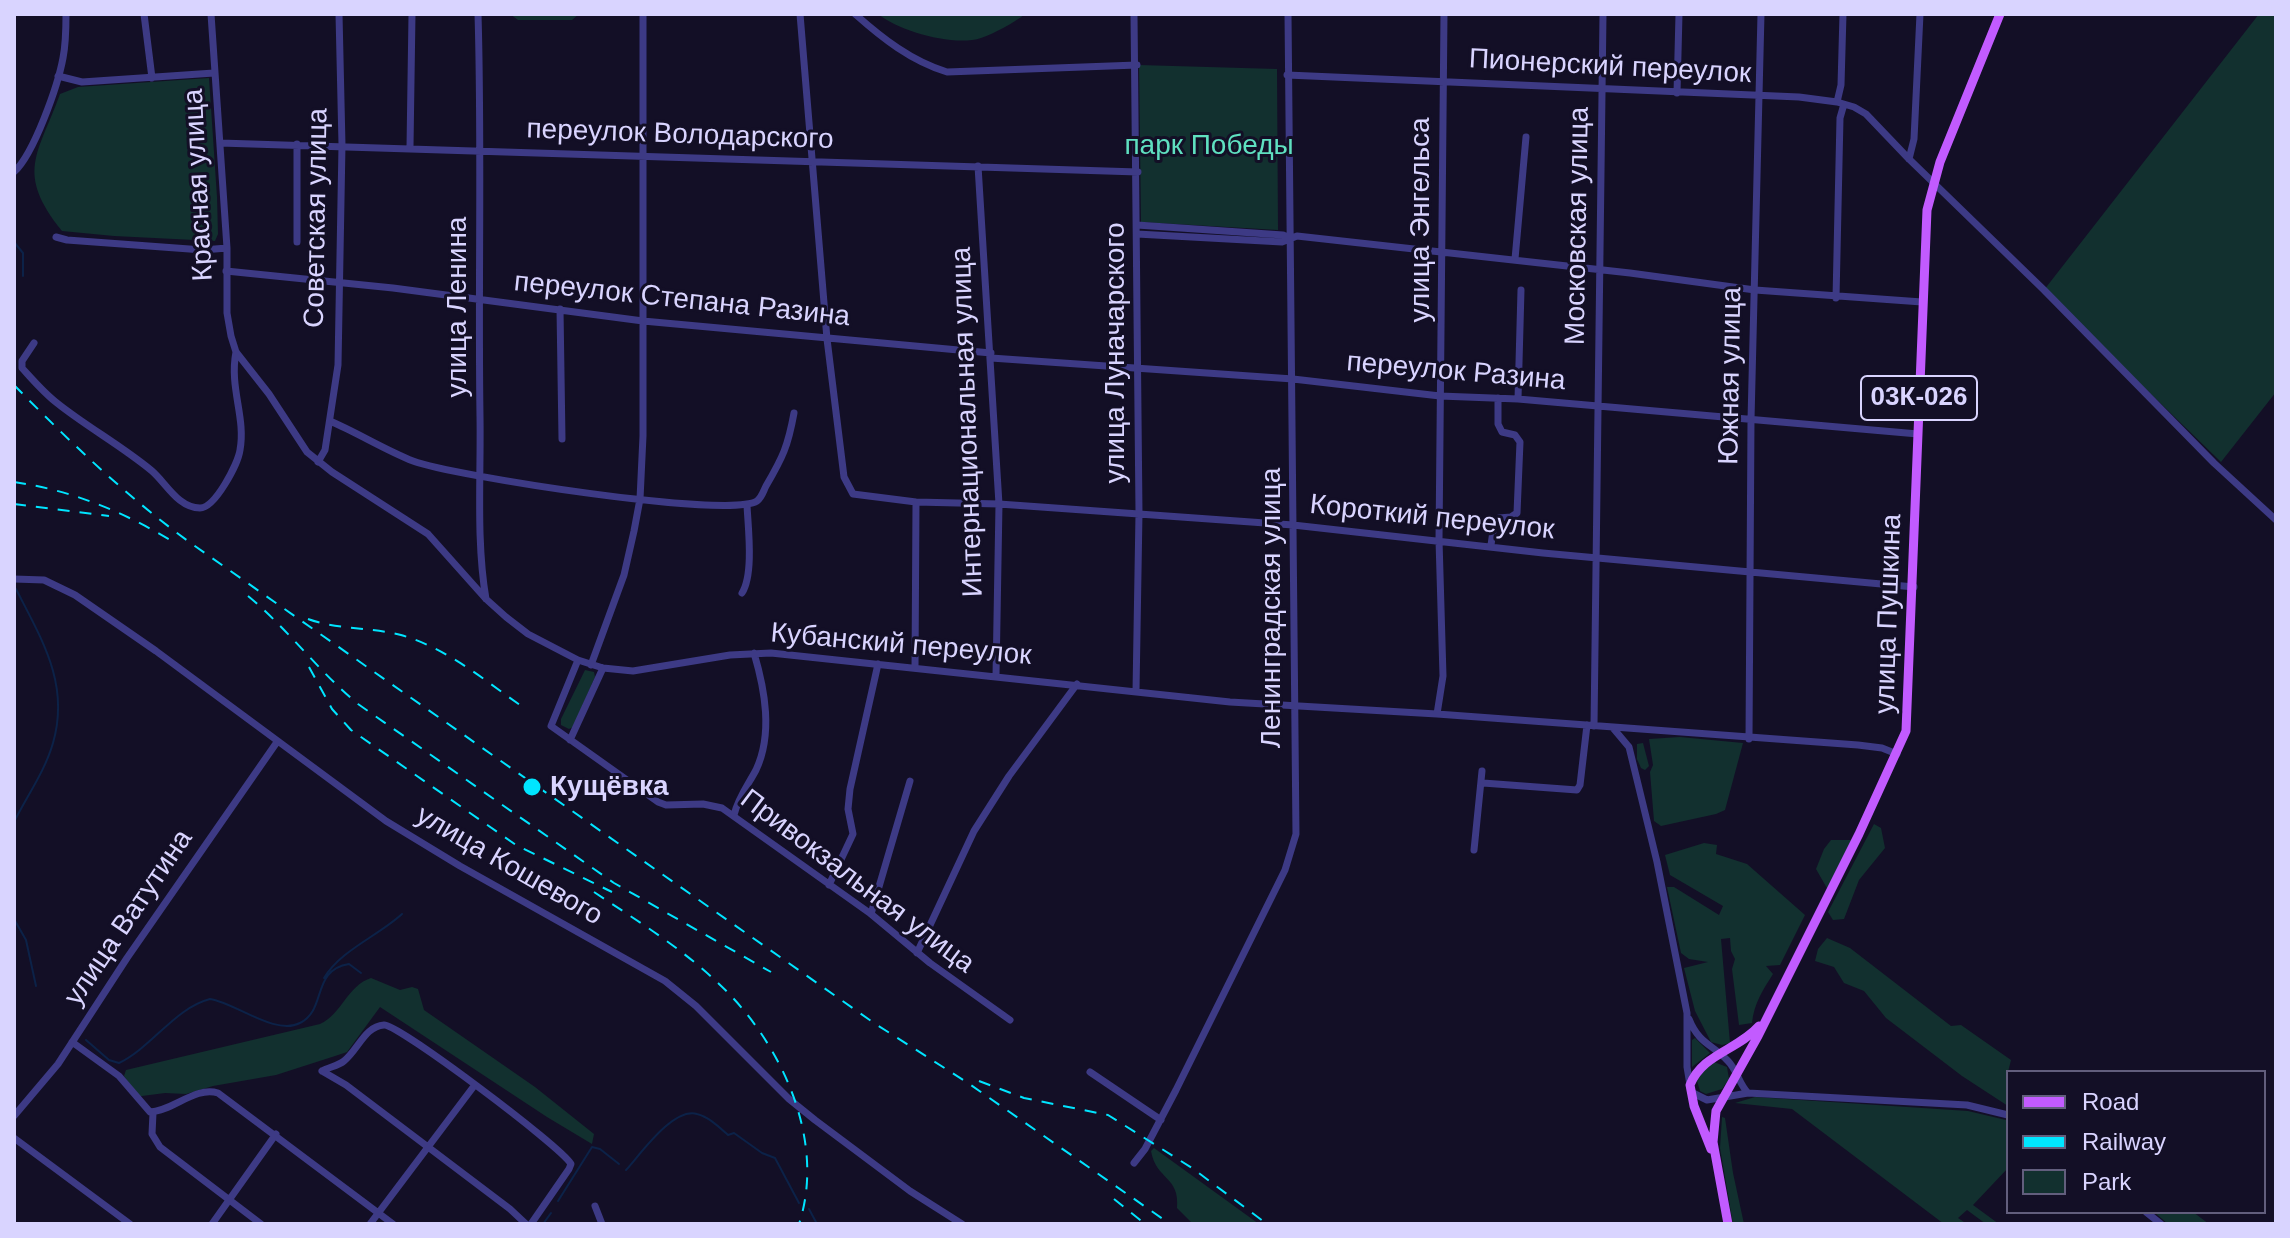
<!DOCTYPE html>
<meta charset="utf-8">
<style>
body{margin:0}
#map{position:relative;width:2290px;height:1238px;overflow:hidden;background:#130f26;font-family:Arial,sans-serif}
canvas{display:block}
.frame{position:absolute;inset:0;border:16px solid #d9d4ff;pointer-events:none}
.legend{position:absolute;left:2006px;top:1070px;width:260px;height:144px;box-sizing:border-box;background:#130f26;border:2px solid #625e7d;margin:0;padding:10px 14px;list-style:none;font-size:24px;color:#d9d4ff}
.legend li{display:flex;align-items:center;gap:16px;height:40px}
.legend b{width:40px;border:2px solid #625e7d}
</style>
<div id="map">
<canvas width="2290" height="1238"></canvas>
<div class="frame"></div>
<ul class="legend">
<li><b style="height:10px;background:#c25bff"></b>Road</li>
<li><b style="height:10px;background:#00e5ff"></b>Railway</li>
<li><b style="height:22px;background:#12302f"></b>Park</li>
</ul>
</div>
<script>
const ctx = document.querySelector('canvas').getContext('2d');
ctx.lineJoin = 'round';
function paint(path, color) { ctx.fillStyle = color; ctx.fill(path, 'evenodd'); }
function stroke(path, color, width, dash) { ctx.strokeStyle = color; ctx.lineWidth = width; ctx.lineCap = dash ? 'butt' : 'round'; ctx.setLineDash(dash || []); ctx.stroke(path); }
function label(font, color, halo, rows, align = 'center') {
  ctx.font = font + ' Arial,sans-serif'; ctx.lineWidth = 6; ctx.setLineDash([]); ctx.textBaseline = 'middle'; ctx.strokeStyle = halo; ctx.fillStyle = color; for (const [text, x, y, turn = 0] of rows) {
    ctx.save(); ctx.translate(x, y); ctx.rotate((+turn || 0) * Math.PI / 180); ctx.textAlign = isNaN(turn) ? turn : align; if (halo) ctx.strokeText(text, 0, 0); ctx.fillText(text, 0, 0); ctx.restore();
  }
}
paint(new Path2D(`
 M510 14H579L572 20H518Z
 M878 14H1025C1014 23 995 33 981 38 954 47 899 31 878 14Z
 M2259 14H2276V392L2221 462 2044 290Z
 M1139 65 1277 69 1278 230 1141 222Z
 M209 78 217 197 218 234 215 241 114 236 62 231C15 172 38 155 60 94L78 87Z
 M585 670 594 672 595 677 573 727 569 729 561 725V719Z
 M1680 737 1743 743 1725 810 1716 814 1661 826 1654 821 1650 772 1653 765 1649 739Z
 M1643 743 1649 766 1645 770 1641 768 1637 759V744Z
 M1874 824 1881 828 1885 848 1859 880 1844 919 1833 920 1828 912Z
 M1831 840H1852L1828 890 1816 869 1824 849Z
 M1704 843 1717 845 1716 854 1747 864 1805 915 1780 965 1766 966 1773 974C1763 990 1754 1003 1752 1023L1739 1025 1732 969 1735 959 1731 951 1730 938 1721 939 1730 1043 1722 1045 1711 1042 1695 1011 1684 968 1708 962 1689 959 1681 953 1667 887H1674L1719 915 1723 906 1670 875 1665 855Z
 M1827 938 1850 948 1951 1026 1961 1025 2011 1060 2008 1072V1106L1962 1076 1886 1018 1864 991 1844 983 1834 967 1815 961 1818 949Z
 M371 978 400 990 412 987 418 989 424 1010 535 1087 594 1134 592 1144 547 1117 380 1007 347 1052 332 1057 276 1075 213 1086 186 1094 165 1093 142 1096H138L124 1076 126 1070 320 1024C342 1014 347 986 371 978Z
 M1695 1038 1710 1053 1692 1067V1040Z
 M1714 1062 1727 1067 1729 1079 1722 1089 1706 1094 1700 1091 1697 1081 1705 1068Z
 M1755 1097 1968 1111 2006 1120 2008 1168 1973 1205 1999 1224H1986L1967 1210 1958 1218 1967 1224H1944L1792 1109 1735 1103Z
 M1722 1117 1725 1118 1733 1173 1744 1224H1733L1720 1148Z
 M1154 1148 1259 1224H1193L1177 1208C1180 1176 1156 1180 1151 1151Z
 M2154 1212H2193L2209 1224H2168Z`), '#12302f');
stroke(new Path2D(`
 M14 242 23 253V276
 M14 822C27 796 45 771 53 743 70 684 42 640 16 589
 M14 919 26 940 36 986
 M324 978C341 950 378 936 402 914
 M86 1040 109 1060 119 1063C152 1047 175 1008 210 999 236 1003 275 1036 300 1023 327 1010 311 970 349 964L361 973
 M626 1170C640 1155 673 1107 697 1114 709 1117 719 1127 728 1135L734 1133 762 1153 775 1158 799 1203
 M558 1201 592 1147 600 1149 619 1164
 M809 1209 817 1224
 M543 1224 551 1213`), '#0c2248', 2);
stroke(new Path2D(`
 M144 14 152 78
 M211 14 227 248V313L231 336 236 352 269 394 307 452 332 472 428 534 486 599 506 617 528 634 578 660 603 668 633 671 730 655 771 653 1230 702 1437 714 1858 745 1882 748 1897 754
 M478 14C482 148 478 282 480 416 481 477 476 540 486 599
 M800 14 827 339 844 477 853 494 916 502 999 504 1293 525 1543 553 1914 587
 M855 14C882 38 911 61 947 72L1137 65
 M1134 14 1139 513 1136 691
 M1287 75 1799 97 1837 102 1854 107 1866 114 1909 159 2044 290 2214 463 2276 520
 M58 76 82 82 214 73
 M1677 93 1679 14
 M1837 102 1841 85 1843 14
 M220 143 1138 172
 M410 147 412 14
 M1909 159 1914 139 1920 14
 M978 166 999 504 996 676
 M14 172C34 154 58 85 63 58 66 43 66 29 66 14
 M1137 225 1283 235 1291 239
 M1137 234 1282 242 1297 236 1630 273 1755 290 1922 302
 M56 237 67 240 203 250 227 248
 M297 242V144
 M1515 259 1526 137
 M226 271 393 288 643 321 991 353
 M1836 298 1840 118 1844 104
 M560 309 562 439
 M34 343 22 361V368C33 380 44 393 57 403 87 427 122 446 152 471 166 483 178 508 200 508 215 508 238 464 240 450 246 417 229 388 236 352
 M991 358 1293 379 1440 396 1518 399 1918 434
 M1518 399 1521 290
 M330 421C358 433 385 450 413 461 453 476 729 519 757 501 762 497 763 492 766 486 783 457 788 446 794 413
 M318 462 325 450 338 365 342 145 339 14
 M1491 545 1494 524 1499 518 1511 517 1517 513 1520 442 1515 435 1502 432 1498 424V398
 M14 579 44 580 75 595 156 651 386 821 460 866 665 981 696 1006 789 1099 815 1120 910 1191 962 1224
 M742 593C754 574 748 527 747 505
 M578 660 551 726 658 802 666 805 703 804 722 808 871 914 930 963 1010 1020
 M591 665 624 575 634 531 640 499 643 436V14
 M915 668 916 502
 M1437 714 1443 676 1439 540 1444 14
 M1594 726 1603 14
 M1613 728 1629 747 1657 862 1687 1013V1067L1690 1085
 M1749 739 1751 420 1761 14
 M570 740 603 668
 M1483 783 1577 790 1580 785 1587 725
 M734 815C738 798 748 785 756 770 773 734 765 690 754 653
 M1474 850 1482 771
 M829 885 853 834 848 809 850 789 878 664
 M871 914 910 781
 M917 953 974 831 1009 776 1077 684
 M1689 1019C1699 1044 1712 1044 1728 1061 1737 1070 1739 1084 1748 1093
 M72 1042 119 1076 150 1112C173 1111 195 1086 218 1093L393 1224
 M322 1071C329 1067 338 1066 344 1061 358 1050 365 1026 384 1025 398 1024 562 1147 571 1164L569 1169 531 1224
 M322 1071 346 1085 510 1209 526 1224
 M1090 1072 1161 1120
 M1691 1092 1707 1100 1748 1093 1967 1105 2008 1115
 M153 1113 152 1134 160 1147 261 1224
 M14 1116 58 1064 127 958 277 742
 M14 1138 130 1224
 M1134 1163 1145 1149 1176 1090 1285 870 1296 834 1288 14
 M595 1206 602 1224
 M2146 1212 2161 1224
 M212 1224 276 1134
 M370 1224 474 1086`), '#3d3a85', 7);
stroke(new Path2D(`
 M1711 1149 1694 1106 1690 1085C1702 1054 1738 1050 1759 1026
 M1728 1224 1713 1142 1716 1111 1758 1036 1859 834 1906 731 1927 210 1940 162 2000 14`), '#c25bff', 9);
stroke(new Path2D(`
 M14 385C70 442 127 497 192 544L874 1023 968 1083 1170 1224
 M14 482C70 490 122 511 170 540
 M14 504 109 516
 M248 596C288 629 318 671 358 704L614 883 771 972
 M308 619C338 630 370 627 401 635 446 648 483 679 520 705
 M309 667 332 709 351 730 516 845 612 892
 M594 892C636 920 680 947 717 982 780 1040 827 1139 799 1224
 M979 1081 1024 1098 1108 1115 1192 1168 1267 1224
 M1114 1199 1145 1224`), '#00e5ff', 2, [12, 10]);
for (const [x, y, r, color] of [
 [532,787,10,"#00e5ff"]
]) { const dot = new Path2D(); dot.arc(x, y, r, 0, 2 * Math.PI); ctx.fillStyle = color; ctx.fill(dot); stroke(dot, '#130f26', 3); }
for (const [x, y, w] of [
 [1919,398,116]
]) { const box = new Path2D(); box.roundRect(x - w / 2, y - 22, w, 44, 6); ctx.fillStyle = '#130f26'; ctx.fill(box); stroke(box, '#d9d4ff', 2); }
label('bold 26px', '#d9d4ff', null, [
 ["03К-026",1919,398]
]);
label('28px', '#d9d4ff', '#130f26', [
 ["Пионерский переулок",1610,67,3],
 ["переулок Володарского",680,135,2],
 ["Красная улица",199,185,-93],
 ["Советская улица",317,218,-89],
 ["улица Энгельса",1421,220,-90],
 ["Московская улица",1578,226,-89],
 ["переулок Степана Разина",682,300,6],
 ["улица Ленина",458,307,-90],
 ["улица Луначарского",1116,353,-90],
 ["переулок Разина",1456,372,5],
 ["Южная улица",1731,376,-89],
 ["Интернациональная улица",968,422,-92],
 ["Короткий переулок",1432,518,6],
 ["Ленинградская улица",1272,608,-90],
 ["улица Пушкина",1889,614,-88],
 ["Кубанский переулок",901,645,5],
 ["улица Кошевого",509,866,30],
 ["Привокзальная улица",857,882,37],
 ["улица Ватутина",129,918,-56]
]);
label('28px', '#5fe0c0', '#130f26', [
 ["парк Победы",1209,146]
]);
label('bold 28px', '#d9d4ff', '#130f26', [
 ["Кущёвка",550,787]
], 'left');
</script>
